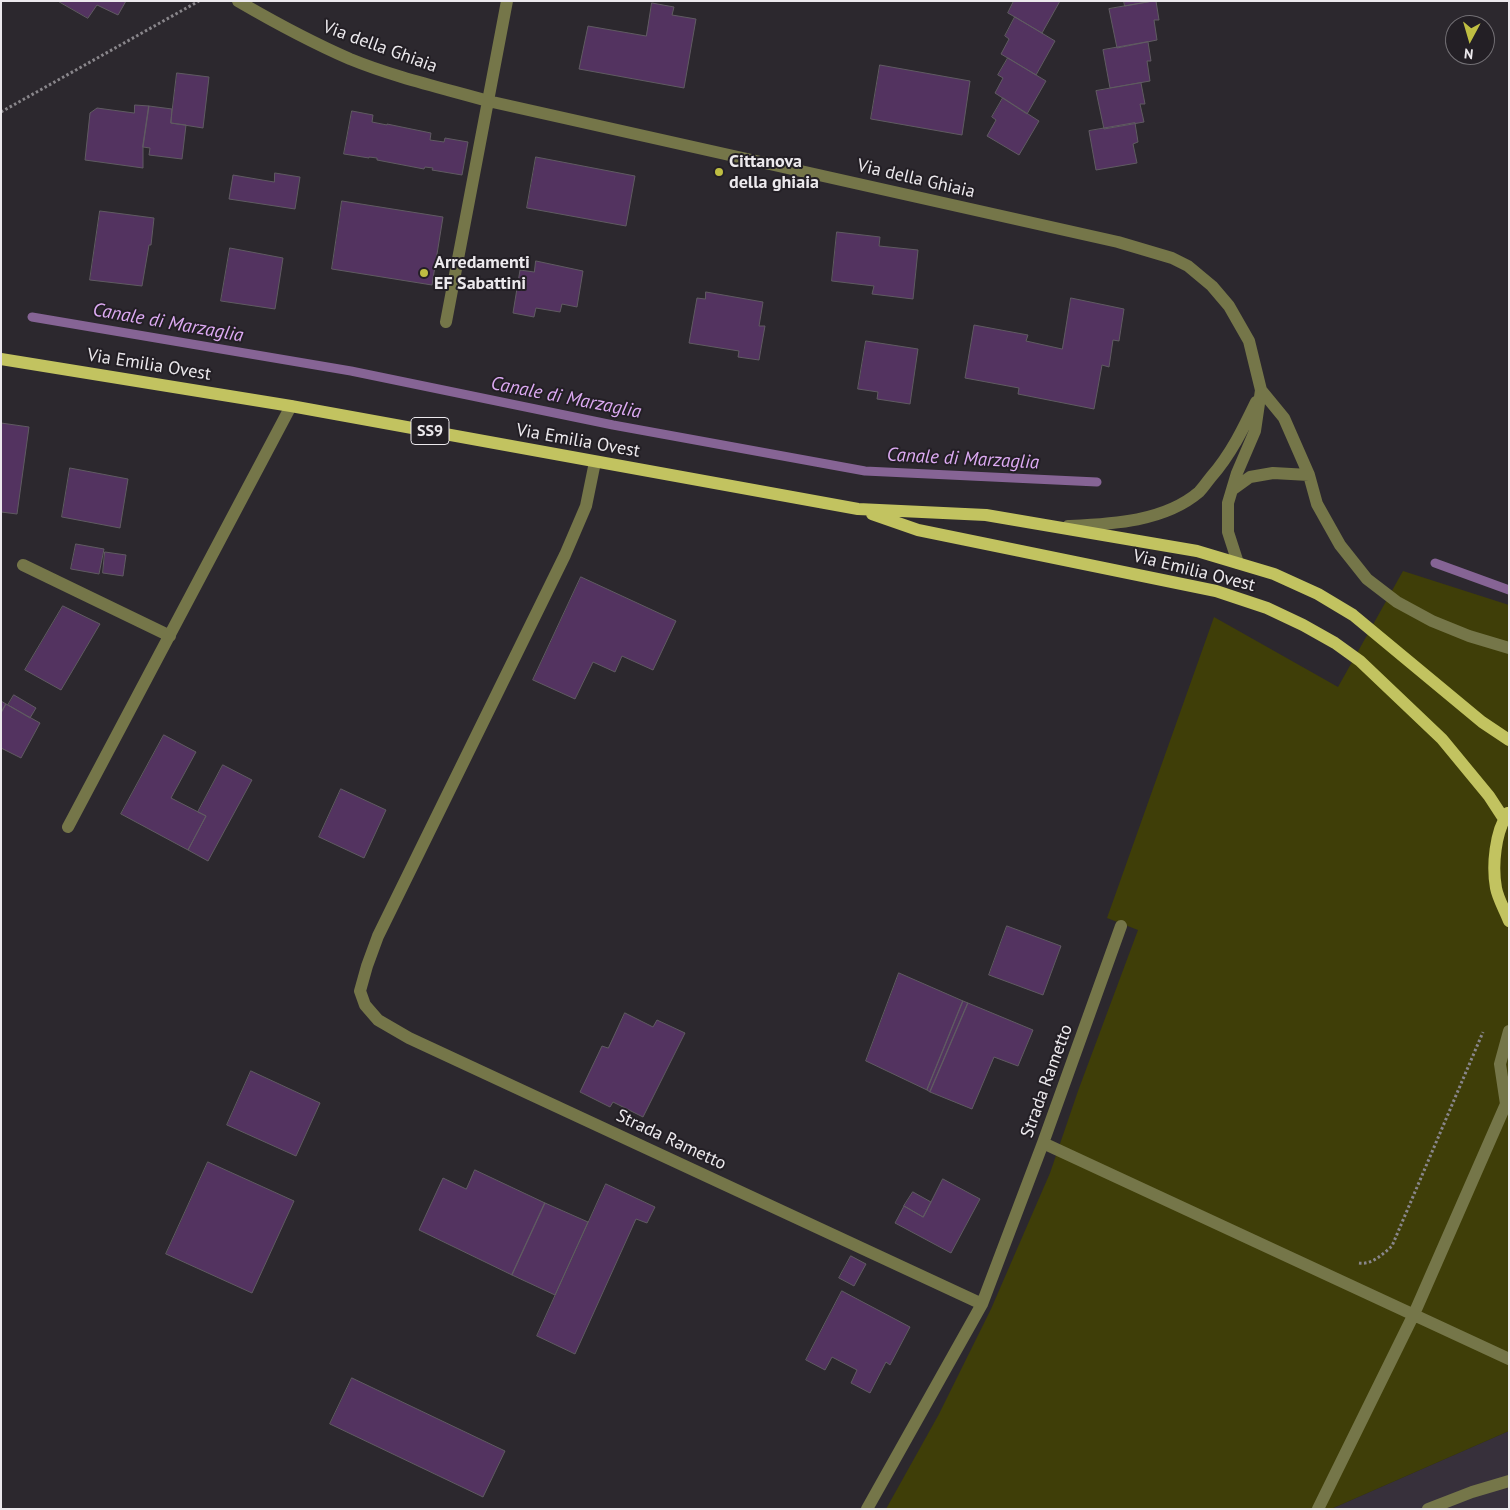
<!DOCTYPE html>
<style>
body{margin:0}
#map{position:relative;width:1510px;height:1510px;overflow:hidden;background:#2c282e;font-family:"PT Sans",sans-serif}
canvas{display:block}
.frame{position:absolute;inset:0;border:2px solid #ece9ed;pointer-events:none}
.north{position:absolute;left:1445px;top:15px;width:50px;height:50px;box-sizing:border-box;background:#231f25;border:1px solid #737075;border-radius:50%;rotate:186deg;font-size:14px;font-weight:700;line-height:20px;text-align:center;color:#ece9ed}
.north::after{content:'';display:block;margin:auto;width:18px;height:22px;background:#bfbe42;clip-path:polygon(50% 0,100% 100%,50% 72%,0 100%)}
</style>
<div id="map">
<canvas width="1510" height="1510"></canvas>
<div class="frame"></div>
<div class="north">N</div>
</div>
<script>
const ctx = document.querySelector('canvas').getContext('2d');
ctx.lineJoin = 'round';
function paint(path, color) { ctx.fillStyle = color; ctx.fill(path, 'evenodd'); }
function stroke(path, color, width, dash) { ctx.strokeStyle = color; ctx.lineWidth = width; ctx.lineCap = dash ? 'butt' : 'round'; ctx.setLineDash(dash || []); ctx.stroke(path); }
function label(font, color, halo, rows, align = 'center') {
  ctx.font = font + ' "PT Sans",sans-serif'; ctx.lineWidth = 4; ctx.setLineDash([]); ctx.textBaseline = 'middle'; ctx.strokeStyle = halo; ctx.fillStyle = color; for (const [text, x, y, turn = 0] of rows) {
    ctx.save(); ctx.translate(x, y); ctx.rotate((+turn || 0) * Math.PI / 180); ctx.textAlign = isNaN(turn) ? turn : align; if (halo) ctx.strokeText(text, 0, 0); ctx.fillText(text, 0, 0); ctx.restore();
  }
}
paint(new Path2D(`
 M1509 1431V1509H1331Z`), '#37303b');
paint(new Path2D(`
 M1403 571 1509 605V1431L1331 1509H886L939 1414 991 1309 1050 1173 1078 1091 1138 930 1107 918 1214 617 1338 687Z`), '#3f3e08');
stroke(new Path2D(`
 M32 317 351 371 613 425 865 471 1097 482
 M1435 563 1509 590`), '#866495', 9);
const building = new Path2D(`
 M58 1H126L118 15 97 5 88 18Z
 M1014 1H1060L1042 33 1008 13Z
 M1124 1H1153L1125 6Z
 M1153 1H1156L1159 20H1154L1157 40 1117 48 1109 9Z
 M652 3 674 7 672 15 696 19 684 88 579 69 588 26 646 36Z
 M1015 17 1055 41 1036 75 1001 54 1009 39 1005 36Z
 M1148 42 1151 61H1147L1150 81 1110 88 1103 50Z
 M1008 58 1046 81 1027 114 995 93 1003 78 998 75Z
 M880 65 970 81 962 135 871 119Z
 M177 73 209 77 203 128 171 123Z
 M1141 83 1145 104H1140L1144 122 1104 129 1096 91Z
 M1003 98 1039 121 1019 155 987 136 996 120 992 117Z
 M135 105 149 106 143 147V168L85 160 90 113 97 108 134 113Z
 M149 106 172 109 171 123 186 125 182 159 149 155 150 148 143 147Z
 M352 111 373 115 372 122 387 125V124L431 133 430 140 444 142 445 138 468 142 462 175 432 170 433 168 425 167 424 169 377 160V158L369 157V158L344 154Z
 M1135 123 1138 142 1133 144 1137 163 1096 170 1089 131Z
 M536 157 635 176 626 226 527 208Z
 M275 173 300 177 295 209 229 199 233 175 274 182Z
 M342 201 443 217 432 285 332 269Z
 M100 211 154 218 151 245H149L142 286 90 280Z
 M837 232 880 237 879 246 918 250 913 299 872 294 874 286 832 281Z
 M230 248 283 258 275 309 221 301Z
 M536 261 583 271 577 307 562 304 560 312 536 308 534 317 513 313 520 270 534 272Z
 M706 292 763 302 759 326H765L759 360 738 357 739 351 689 343 697 298 705 299Z
 M1071 298 1124 309 1119 341 1113 340 1109 367 1102 365 1094 409 1018 394 1019 388 965 378 974 325 1028 335 1026 341 1062 349Z
 M866 341 918 349 910 404 877 399 878 392 858 389Z
 M1 423 29 427 17 514 1 512Z
 M70 468 128 479 120 528 62 517Z
 M76 544 104 549 99 574 71 569Z
 M105 552 126 555 123 576 103 573Z
 M581 577 676 621 653 670 622 656 615 672 593 662 575 699 533 680Z
 M63 606 100 624 61 690 25 670Z
 M14 695 36 708 30 718 8 705Z
 M1 701 6 704 1 713Z
 M6 704 40 723 21 758 1 748V713Z
 M164 735 196 752 171 798 206 816 188 850 121 814Z
 M223 765 252 780 208 861 188 850 206 816 198 812Z
 M341 789 386 810 364 858 319 837Z
 M1007 926 1061 946 1043 995 989 975Z
 M899 973 963 1001 927 1090 866 1061Z
 M963 1001 968 1003 930 1092 927 1090Z
 M968 1003 1033 1030 1018 1066 994 1057 972 1109 930 1092Z
 M625 1013 653 1027 657 1020 685 1033 643 1117 613 1102 610 1107 580 1092 602 1046 608 1048Z
 M251 1071 320 1103 296 1156 227 1125Z
 M208 1162 294 1201 252 1293 166 1254Z
 M475 1170 545 1203 512 1275 419 1230 443 1178 466 1189Z
 M943 1179 980 1199 951 1253 895 1223 904 1206 923 1217Z
 M606 1184 655 1207 647 1223 636 1219 575 1354 537 1336Z
 M913 1192 931 1202 923 1217 904 1206Z
 M545 1203 588 1222 555 1295 512 1275Z
 M851 1256 866 1264 854 1286 839 1278Z
 M842 1291 910 1327 890 1365 886 1362 870 1393 851 1383 857 1370 832 1357 825 1370 806 1360Z
 M352 1378 505 1451 483 1497 330 1424Z`);
paint(building, '#533360');
stroke(building, '#605b62', 1);
stroke(new Path2D(`
 M1 112 199 1
 M1359 1263C1372 1265 1383 1254 1392 1246L1483 1032`), '#89868b', 3, [2.5, 2.5]);
stroke(new Path2D(`
 M238 1C274 22 311 42 350 59 394 77 442 88 488 101L1118 242 1172 258 1188 266 1212 286 1229 306 1249 341 1261 390 1255 431 1237 473 1228 503V532L1238 563
 M446 322 507 1
 M1261 390 1284 418 1309 475 1317 504 1340 545 1367 579 1397 602 1432 621 1469 636 1509 648
 M595 462 586 506 565 555 378 936 367 966 360 991 365 1005 378 1020 409 1038 982 1304
 M1232 490 1250 477 1273 473 1309 475
 M1068 526C1111 524 1164 522 1199 492 1203 488 1207 482 1211 477 1231 454 1243 429 1256 402
 M23 565 170 636
 M68 827 291 406
 M1506 1104 1500 1064 1509 1031
 M1043 1143 1509 1359
 M867 1509 982 1304 1043 1143 1121 926
 M1318 1509 1414 1314 1506 1104 1509 1101
 M1428 1509 1472 1492 1509 1481`), '#757649', 12);
stroke(new Path2D(`
 M1 359 291 406 858 509 986 515 1197 551 1274 574 1318 594 1353 615 1482 722 1509 740
 M872 514 918 530 1216 591 1267 608 1303 625 1335 643 1360 661 1442 739 1489 796 1504 819
 M1508 813C1495 832 1492 866 1496 888 1498 899 1505 910 1509 921`), '#c2c360', 12);
for (const [x, y, r, color] of [
 [719,172,5,"#bfbe42"],
 [424,273,5,"#bfbe42"]
]) { const dot = new Path2D(); dot.arc(x, y, r, 0, 2 * Math.PI); ctx.fillStyle = color; ctx.fill(dot); stroke(dot, '#231f25', 2); }
for (const [x, y, w] of [
 [430,431,38]
]) { const box = new Path2D(); box.roundRect(x - w / 2, y - 13.5, w, 27, 4); ctx.fillStyle = '#231f25'; ctx.fill(box); stroke(box, '#ece9ed', 1); }
label('bold 16px', '#ece9ed', null, [
 ["SS9",430,431]
]);
label('18px', '#ece9ed', '#231f25', [
 ["Via della Ghiaia",380,47,20],
 ["Via della Ghiaia",916,179,13],
 ["Via Emilia Ovest",149,365,9],
 ["Via Emilia Ovest",578,441,10],
 ["Via Emilia Ovest",1194,571,14],
 ["Strada Rametto",1047,1081,-70],
 ["Strada Rametto",671,1140,25]
]);
label('bold 18px', '#ece9ed', '#231f25', [
 ["Cittanova",729,162],
 ["della ghiaia",729,183],
 ["Arredamenti",434,263],
 ["EF Sabattini",434,284]
], 'left');
label('italic 19px', '#ddaaf3', '#231f25', [
 ["Canale di Marzaglia",168,323,10],
 ["Canale di Marzaglia",566,398,11],
 ["Canale di Marzaglia",963,459,3]
]);
</script>
